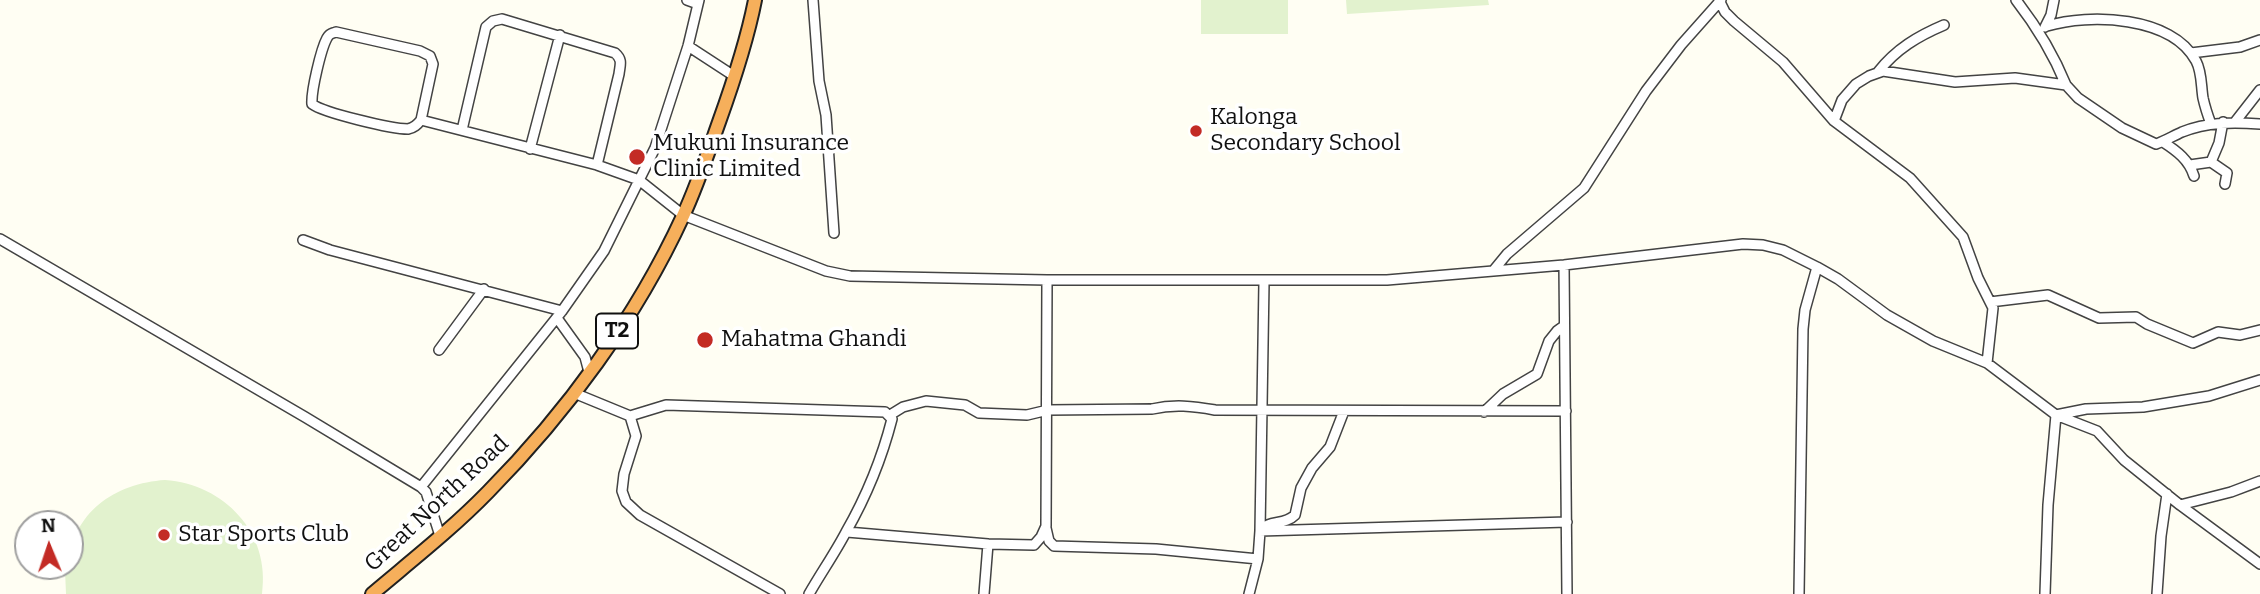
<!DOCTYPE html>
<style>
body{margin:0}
#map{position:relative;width:2260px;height:594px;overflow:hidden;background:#fffef3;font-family:Bitter,serif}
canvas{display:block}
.north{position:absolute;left:14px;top:510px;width:70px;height:70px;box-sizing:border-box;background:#fff;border:2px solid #9f9f9f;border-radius:50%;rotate:358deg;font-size:19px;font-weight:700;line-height:28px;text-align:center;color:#101010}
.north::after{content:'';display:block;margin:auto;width:24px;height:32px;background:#c32b25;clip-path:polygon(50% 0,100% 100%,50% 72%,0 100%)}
</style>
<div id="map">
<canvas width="2260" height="594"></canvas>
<div class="north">N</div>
</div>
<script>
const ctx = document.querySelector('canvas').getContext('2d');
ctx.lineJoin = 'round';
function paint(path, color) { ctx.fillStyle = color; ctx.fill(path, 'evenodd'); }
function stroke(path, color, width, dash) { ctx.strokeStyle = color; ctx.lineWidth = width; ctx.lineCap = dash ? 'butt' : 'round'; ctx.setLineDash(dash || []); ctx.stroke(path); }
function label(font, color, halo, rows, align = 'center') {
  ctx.font = font + ' Bitter,serif'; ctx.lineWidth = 7; ctx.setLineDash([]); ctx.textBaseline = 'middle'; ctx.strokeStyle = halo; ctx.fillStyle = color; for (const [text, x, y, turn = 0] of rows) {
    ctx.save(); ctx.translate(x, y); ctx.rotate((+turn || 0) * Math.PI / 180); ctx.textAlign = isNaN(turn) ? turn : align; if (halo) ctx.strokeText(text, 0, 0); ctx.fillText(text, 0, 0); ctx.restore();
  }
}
paint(new Path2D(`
 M1201 0H1288V34H1201Z
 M1346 0H1488L1489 5 1347 14Z
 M165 480C224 484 271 533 262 594H66L65 570 66 566H70C70 513 116 483 165 480Z`), '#e2f2ce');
const minor = new Path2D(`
 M687 0 698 4
 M813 0 819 81 826 115 834 233
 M1719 0 1725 12 1734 21 1783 62 1834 121 1910 178 1963 237 1978 278 1993 308 1987 363
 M2016 0C2037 27 2053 53 2066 85
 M2047 26C2089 13 2172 16 2196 61 2202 72 2201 86 2203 98 2205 107 2208 116 2211 124
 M2045 27 2051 15 2054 0
 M688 46 734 76
 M2191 53 2240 47 2260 40
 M1878 72C1896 49 1918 36 1944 25
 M421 120C417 125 414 128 408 129 392 129 324 113 312 104 311 91 321 49 327 38 330 33 331 34 336 32L420 51 430 56 433 64 421 120 597 165 639 180 683 215 826 271 850 276 1047 280H1387L1564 265 1743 244 1763 245 1783 250 1817 267 1838 279 1887 315 1933 341 1987 363 2056 415 2097 431 2124 460 2180 505 2260 564
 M1834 121 1842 100 1856 84 1869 76 1883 71 1955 82 2015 78 2066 85 2078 98 2122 128 2156 144C2165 141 2173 136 2182 132 2207 122 2233 122 2260 124
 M2223 122 2219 143 2211 162 2227 173 2225 184
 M2235 122 2260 90
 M462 130 486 27 493 21 502 19 615 53C623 60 620 65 619 74L597 165
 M2163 142C2177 151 2189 160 2194 176
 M530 149 560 35
 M2190 165 2211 162
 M0 239 305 417 421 487
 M303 240 330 250 562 311
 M1564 265 1567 594
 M1493 271 1507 254 1584 188 1646 91 1681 45 1721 0
 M1264 282 1260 531 1567 522
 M1990 302 2048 295 2099 318 2136 317 2147 324 2193 343 2218 332 2240 335 2260 330
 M557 318 585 357 589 372
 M439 350 484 289
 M574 393 630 416 666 405 885 412 892 419C882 458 866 497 846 532 835 553 821 573 809 594
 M1484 412 1503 394 1537 374 1549 341 1557 331 1564 326
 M890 415 903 407 926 401 965 405 979 413 1027 415 1048 410 1152 409C1174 404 1193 406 1215 410L1566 411
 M630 416 636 436 624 474 622 491 626 502 640 515 780 594
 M2180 505 2231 492 2260 481
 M1046 528 1049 541 1054 546 1156 549 1258 559
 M847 532 988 544 984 594
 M440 536 426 492 421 487 562 311 604 251 655 148 688 46 699 0
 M988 544 1034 545 1041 537 1046 526 1047 280
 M1249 594 1258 559 1260 531C1269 519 1284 526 1295 515L1301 488 1312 468 1330 447 1344 411
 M1799 594 1803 329 1805 310 1817 267
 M2045 594 2048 505 2056 415 2086 409 2143 407 2209 396 2260 380
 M2157 594 2161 536 2167 494`);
const highway = new Path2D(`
 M372 594C411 561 452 529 488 492 566 413 636 318 683 216 697 186 708 153 719 122 733 83 747 41 755 0`);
stroke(minor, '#434343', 12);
stroke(highway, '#212121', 16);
stroke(minor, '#fff', 9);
stroke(highway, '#f6af5b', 12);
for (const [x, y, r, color] of [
 [1196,131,7,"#c32b25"],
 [637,157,9,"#c32b25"],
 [705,340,9,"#c32b25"],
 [164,535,7,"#c32b25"]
]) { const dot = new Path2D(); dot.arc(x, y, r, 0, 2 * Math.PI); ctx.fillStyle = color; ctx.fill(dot); stroke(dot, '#fff', 2.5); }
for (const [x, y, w] of [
 [617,331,42]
]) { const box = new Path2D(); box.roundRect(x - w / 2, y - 17.5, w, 35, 5); ctx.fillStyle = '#fff'; ctx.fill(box); stroke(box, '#101010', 2); }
label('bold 21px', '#101010', null, [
 ["T2",617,331]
]);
label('23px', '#101010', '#fff', [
 ["Kalonga",1210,118],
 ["Secondary School",1210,144],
 ["Mukuni Insurance",653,144],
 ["Clinic Limited",653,170],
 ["Mahatma Ghandi",721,340],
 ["Star Sports Club",178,535]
], 'left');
label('23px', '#101010', '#fff', [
 ["Great North Road",437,504,-43]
]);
</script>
